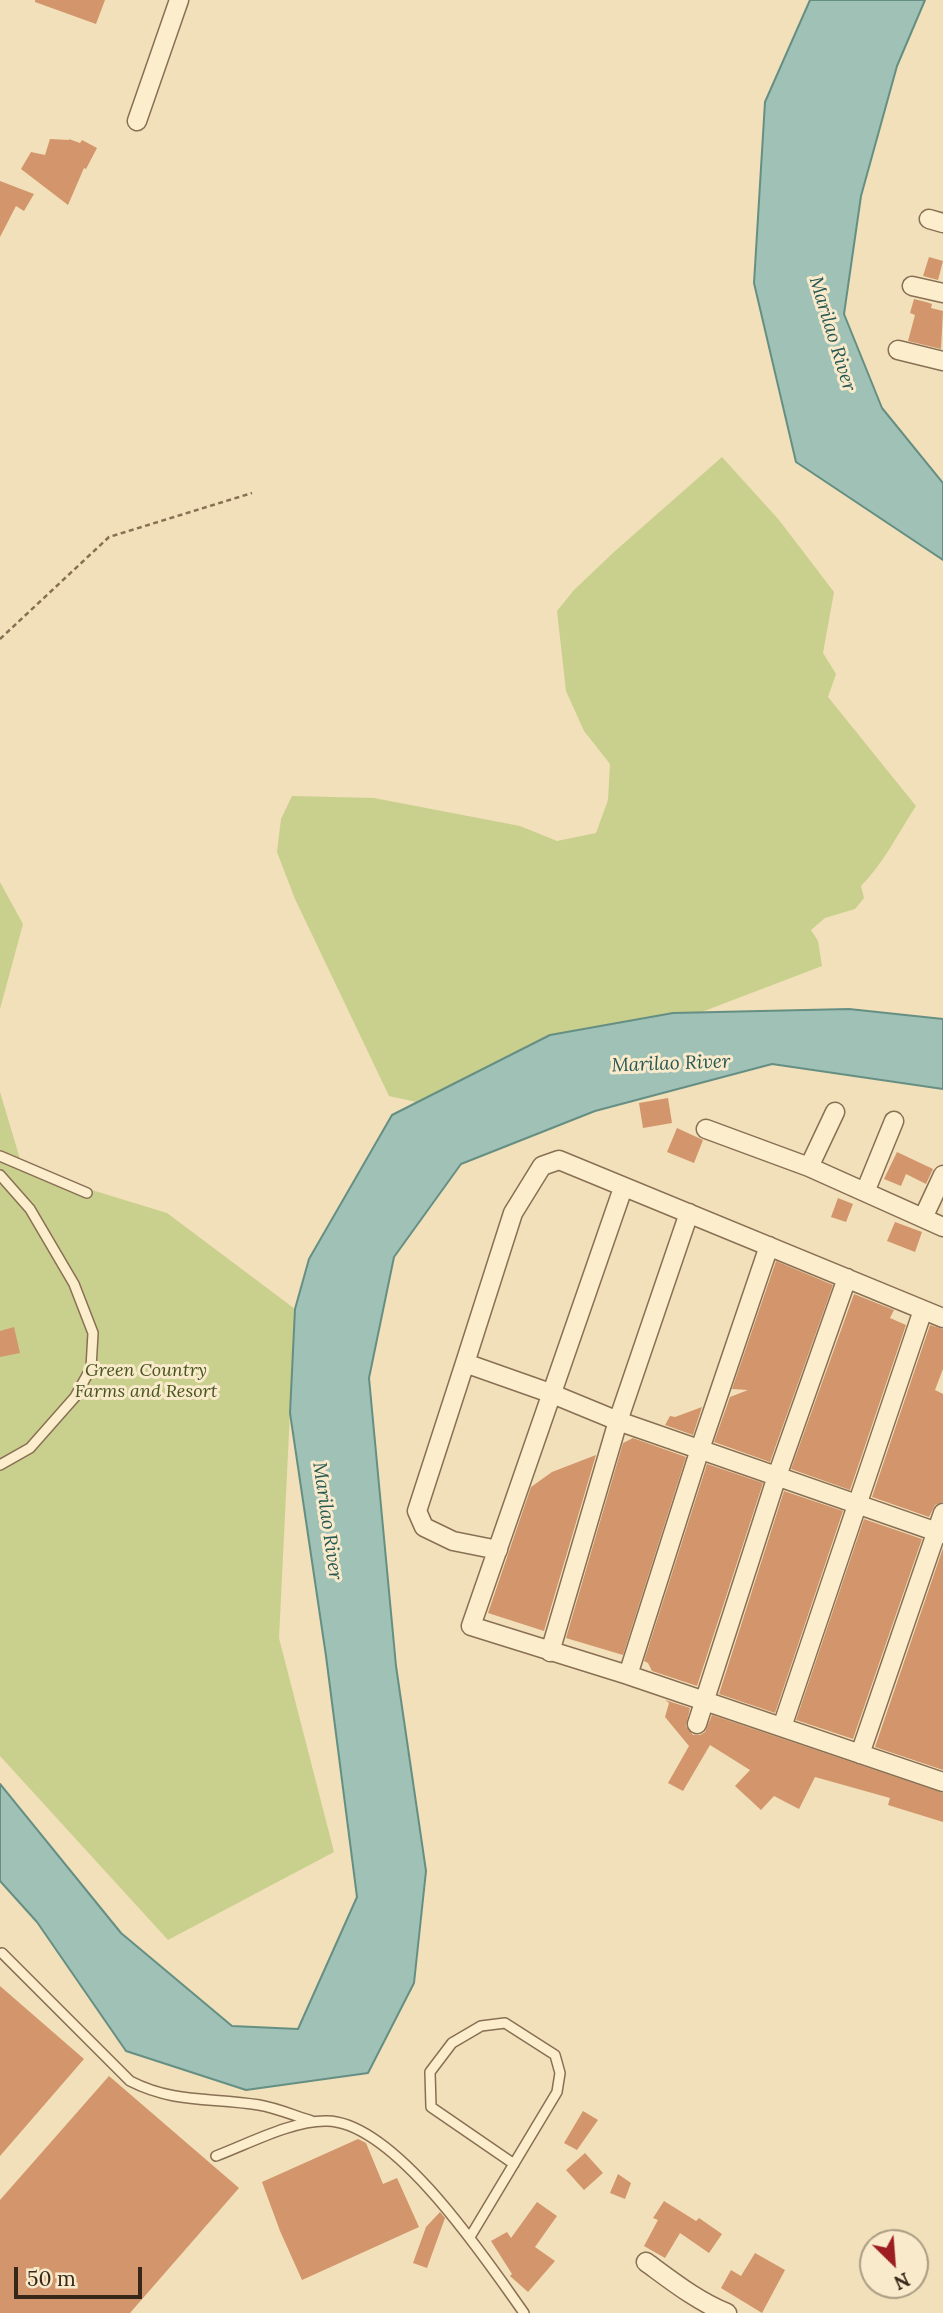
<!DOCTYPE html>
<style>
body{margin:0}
#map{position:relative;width:943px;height:2313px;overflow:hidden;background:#f1e0b9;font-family:Lora,serif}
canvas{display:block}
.north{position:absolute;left:859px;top:2229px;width:70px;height:70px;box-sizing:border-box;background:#f8eaca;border:2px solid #ab9c83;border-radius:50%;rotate:155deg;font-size:19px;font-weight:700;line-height:28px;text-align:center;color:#372719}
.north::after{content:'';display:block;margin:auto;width:24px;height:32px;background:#9d1d21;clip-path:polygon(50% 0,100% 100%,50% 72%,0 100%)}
.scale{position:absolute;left:14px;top:2267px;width:128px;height:32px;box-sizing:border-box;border:4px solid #372719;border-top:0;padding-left:9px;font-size:21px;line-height:24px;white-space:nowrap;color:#372719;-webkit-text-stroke:5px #f8eaca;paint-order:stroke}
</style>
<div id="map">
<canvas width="943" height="2313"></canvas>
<div class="north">N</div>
<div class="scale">50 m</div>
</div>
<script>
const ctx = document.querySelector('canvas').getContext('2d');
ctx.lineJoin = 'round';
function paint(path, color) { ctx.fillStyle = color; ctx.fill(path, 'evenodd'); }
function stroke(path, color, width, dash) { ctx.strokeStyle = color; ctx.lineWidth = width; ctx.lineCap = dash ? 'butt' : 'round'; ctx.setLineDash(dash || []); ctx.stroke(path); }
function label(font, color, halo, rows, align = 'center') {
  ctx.font = font + ' Lora,serif'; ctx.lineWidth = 6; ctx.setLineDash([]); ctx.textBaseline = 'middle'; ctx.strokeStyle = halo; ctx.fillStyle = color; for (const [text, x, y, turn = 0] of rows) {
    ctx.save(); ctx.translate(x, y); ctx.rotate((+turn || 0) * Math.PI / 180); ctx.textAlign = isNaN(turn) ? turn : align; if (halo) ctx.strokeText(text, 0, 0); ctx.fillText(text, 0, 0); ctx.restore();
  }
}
paint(new Path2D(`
 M722 457 779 520 834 592 823 653 836 674 828 697 916 806C898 833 884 863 861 886L864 898 855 909 825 918 811 930 818 941 822 966 652 1031 439 1107 389 1096 295 899 277 852 281 819 292 796 374 798 520 826 557 841 596 833 608 800 610 764 584 731 566 691 557 611 574 590 614 552Z
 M0 882 23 924 0 1009Z
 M0 1092 23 1169 167 1213 295 1309 279 1638 334 1852 168 1940 0 1756Z`), '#c9d08d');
const water = new Path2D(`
 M810 0H925L897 66 861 196 844 314 882 408 943 483V560L796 462 754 283 765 102Z
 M849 1009 943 1019V1089L772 1064 595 1111 461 1164 394 1257 369 1378 396 1666 426 1871 414 1983 368 2073 246 2090 126 2051 37 1922 0 1881V1784L121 1933 232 2026 298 2029 357 1897 326 1656 290 1413 295 1309 309 1259 392 1115 550 1035 673 1013Z`);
paint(water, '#9fc1b6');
stroke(water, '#668f84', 2);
paint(new Path2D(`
 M35 0H105L96 24 35 2Z
 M50 139 69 140V139L80 143 82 140 97 148 86 169 84 168 68 205 21 169 31 152 45 155Z
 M0 181 34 194 24 211 16 206 0 237Z
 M929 257 943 261 938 280 923 276Z
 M914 299 926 302 932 304 931 308 943 311 941 349 908 341 915 315 910 313Z
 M668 1098 672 1123 643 1128 639 1103Z
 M677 1128 703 1140 694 1163 667 1152Z
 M897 1152 933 1169 926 1184 906 1174 901 1186 884 1179Z
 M838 1198 853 1204 846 1222 831 1217Z
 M895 1222 922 1232 915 1252 887 1241Z
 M776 1261 833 1285 770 1462 714 1442 730 1397 748 1390 732 1389Z
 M854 1294 894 1310 890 1318 906 1325 850 1490 791 1469Z
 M930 1325 943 1329V1369L935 1390 943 1394V1502L935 1505 929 1517 872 1497Z
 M14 1327 20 1353 0 1357V1331Z
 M702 1407 693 1435 665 1425 670 1416 675 1417Z
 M633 1438 686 1457 623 1655 566 1638 623 1443Z
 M596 1455 544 1631 488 1613 531 1487 552 1472Z
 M707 1464 763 1483 697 1686 652 1671 648 1663 644 1661Z
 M784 1491 843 1511 775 1713 719 1694Z
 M864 1519 922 1539 853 1739 796 1720Z
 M943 1548V1770L875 1747Z
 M665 1700 690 1708 686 1726 693 1735H700L705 1732 712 1715 943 1793V1822L888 1805 890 1798 815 1777 799 1809 774 1796 761 1810 735 1786 750 1770 710 1745 683 1791 668 1783 689 1746 665 1717 669 1703Z
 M0 1986 84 2059 0 2156Z
 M109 2076 239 2188 130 2313H0V2200Z
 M583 2111 598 2120 577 2150 564 2143Z
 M358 2139 366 2143 383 2184 397 2178 419 2227 302 2280 280 2231 262 2182Z
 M585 2153 603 2173 584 2190 566 2170Z
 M618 2174 631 2183 625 2199 610 2193Z
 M664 2201 696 2221 699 2218 722 2234 709 2253 680 2233 665 2258 644 2246 658 2220 653 2218Z
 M537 2202 557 2216 535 2247 555 2261 528 2292 510 2276 512 2274 491 2241 507 2232 511 2238Z
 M440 2212 445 2218 427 2268 413 2263 426 2227Z
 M755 2253 785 2270 762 2313 721 2288 731 2270 741 2276Z`), '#d3956b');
const lane = new Path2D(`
 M0 1156 87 1193
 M0 1175 30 1209 74 1284 93 1333 91 1368 75 1397 30 1448 0 1465
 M2 1953 130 2081C175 2104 212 2097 259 2105 277 2108 295 2116 312 2121
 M216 2156C248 2144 293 2120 327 2121 395 2122 487 2261 524 2313
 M470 2237 557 2092 560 2073 555 2055 505 2023 481 2026 452 2043 430 2072 431 2107 514 2164`);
const street = new Path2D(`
 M137 121 179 0
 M929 219 943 223
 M912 286 943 293
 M898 350 943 361
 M706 1129 809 1167 943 1227
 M809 1167 835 1112
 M623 1188 471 1626 628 1675 943 1782
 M865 1192 894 1121
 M923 1218 943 1175
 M943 1318 559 1160 542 1166 513 1213 465 1363 550 1393 618 1421 943 1534
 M465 1363 417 1511 424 1527 453 1541 498 1550
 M550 1652 618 1421 689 1213
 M628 1675 700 1449 769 1246
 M697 1724 777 1476 847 1278
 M782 1727 923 1310
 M860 1754 943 1513
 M646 2262C672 2281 697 2301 727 2313`);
stroke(lane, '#896f53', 12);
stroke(street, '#896f53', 21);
stroke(new Path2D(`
 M0 639 109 537 252 493`), '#896f53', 2.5, [5, 3.5]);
stroke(lane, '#fcedcd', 9);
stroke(street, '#fcedcd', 18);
label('italic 18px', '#48551e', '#f8eaca', [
 ["Green Country",146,1371],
 ["Farms and Resort",146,1392]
]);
label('italic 19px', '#275854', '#f8eaca', [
 ["Marilao River",832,334,73],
 ["Marilao River",671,1064,-2],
 ["Marilao River",327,1521,82]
]);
</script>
